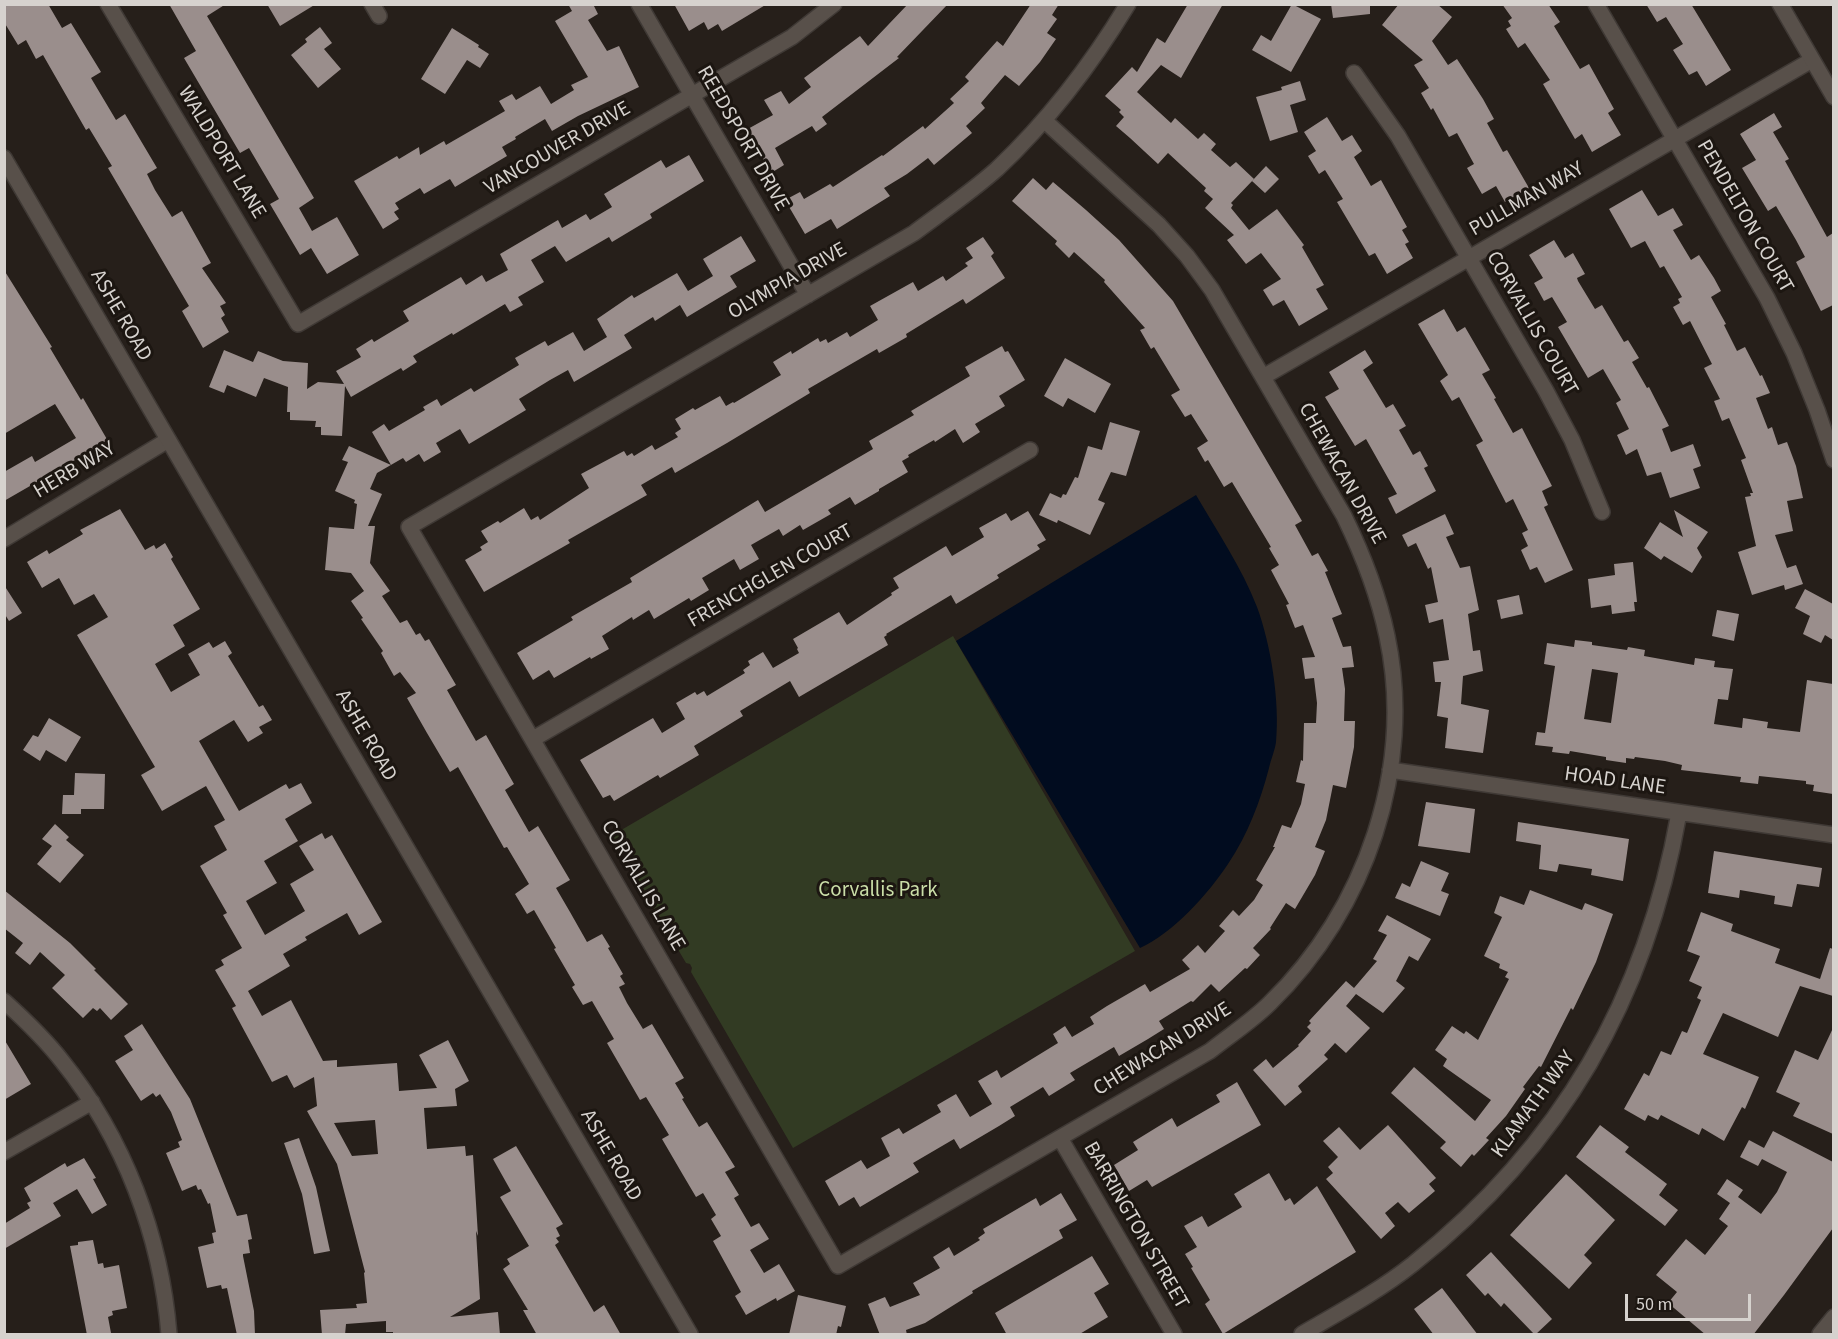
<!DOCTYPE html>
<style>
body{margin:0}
#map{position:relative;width:1838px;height:1339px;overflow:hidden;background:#261f1a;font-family:"Source Sans 3",sans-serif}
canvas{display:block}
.frame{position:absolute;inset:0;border:6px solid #d6d2ce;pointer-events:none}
.scale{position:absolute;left:1625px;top:1294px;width:126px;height:27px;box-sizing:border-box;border:3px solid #d6d2ce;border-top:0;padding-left:8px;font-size:18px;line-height:21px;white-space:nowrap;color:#d6d2ce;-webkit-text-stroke:4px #1c1611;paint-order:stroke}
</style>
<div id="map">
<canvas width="1838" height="1339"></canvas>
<div class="frame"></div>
<div class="scale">50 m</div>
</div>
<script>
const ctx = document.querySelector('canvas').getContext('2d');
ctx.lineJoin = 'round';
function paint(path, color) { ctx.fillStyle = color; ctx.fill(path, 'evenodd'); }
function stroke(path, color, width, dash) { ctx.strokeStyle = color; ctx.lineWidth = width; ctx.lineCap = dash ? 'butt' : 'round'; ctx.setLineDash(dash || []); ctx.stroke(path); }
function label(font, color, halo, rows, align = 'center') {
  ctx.font = font + ' "Source Sans 3",sans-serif'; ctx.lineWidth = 6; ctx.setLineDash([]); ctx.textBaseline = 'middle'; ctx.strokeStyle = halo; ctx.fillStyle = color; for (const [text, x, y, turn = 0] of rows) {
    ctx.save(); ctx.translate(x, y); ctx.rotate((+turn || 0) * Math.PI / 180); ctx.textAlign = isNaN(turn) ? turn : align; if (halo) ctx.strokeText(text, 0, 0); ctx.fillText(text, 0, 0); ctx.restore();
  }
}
paint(new Path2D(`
 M953 636 1135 951 793 1148 691 972 692 968 690 964 686 963 611 836Z`), '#323b23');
paint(new Path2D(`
 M1196 495C1217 531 1242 568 1257 607 1271 645 1280 702 1276 742 1275 750 1271 759 1269 768 1260 802 1248 834 1228 864 1209 893 1172 934 1140 948L956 641Z`), '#010c1f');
paint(new Path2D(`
 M4 4H48L62 28 71 23 101 72 91 78 116 120 125 114 157 168 147 174 155 190 172 217 182 211 211 263 202 268 226 303 220 306 225 315 221 318 229 332 203 348 182 311 189 306 108 168 112 166 89 128 86 130 43 55 36 59 26 40 18 45 4 22Z
 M169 4H226L207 16 314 198 299 208 312 231 337 217 359 255 327 274 311 248 300 255 270 204 279 199 249 148 240 153 184 58 196 51Z
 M267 4H316L280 26Z
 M568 4H593L598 14 588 20 607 51 619 46 639 87 578 116 552 131 545 119 515 137 516 139 502 147 507 156 455 187 450 179 424 194 420 188 395 203 399 209 394 212 399 219 383 229 354 181 397 156 399 159 419 147 420 155 444 141 446 145 505 111 499 101 512 94 516 100 540 86 551 104 574 90 571 85 588 77 555 21 572 11Z
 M674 4H767L722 31 718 24 708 30 704 22 689 31Z
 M908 4H948L897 57 899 58 822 117 827 124 816 132 812 126 775 148 784 165 771 173 746 130 773 115 764 100 781 91 789 104 811 87 804 78 860 36 868 46Z
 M1031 4H1059L1052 15 1057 19 1047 33 1056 39 1040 62 1019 86 1005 75 981 103 985 108 966 126 972 133 934 165 928 158 907 174 884 188 890 196 837 229 831 219 805 234 785 200 800 192 804 199 830 184 833 187 882 155 883 156 923 126 925 129 954 103 950 99 969 81 965 77 997 41 1003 46Z
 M1188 4H1223L1181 78 1161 65 1137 92 1171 123 1175 118 1198 139 1204 133 1216 144 1211 150 1230 167 1236 162 1254 179 1231 203 1233 205 1231 208 1249 230 1277 209 1304 245 1302 247 1324 285 1316 289 1328 309 1299 326 1284 300 1273 306 1263 290 1281 279 1261 253 1246 264 1227 240 1234 235 1205 208 1213 199 1204 191 1206 188 1168 153 1158 164 1130 138 1116 126 1124 117 1119 112 1121 110 1105 96 1132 67 1137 72 1157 38 1165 43Z
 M1292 4 1321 19 1291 72 1252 50 1261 35 1271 41Z
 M1331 4H1370V14L1333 18Z
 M1399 4H1437L1452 17 1432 41 1448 65 1457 59 1483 99 1494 119 1487 123 1503 152 1507 150 1529 188 1505 202 1496 186 1482 194 1467 168 1474 164 1457 133 1449 137 1433 108 1431 110 1421 93 1429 88 1414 65 1423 60 1382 25Z
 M1502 4H1548L1560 22 1554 26 1580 69 1589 64 1614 109 1608 113 1621 135 1592 152 1582 134 1575 139 1543 84 1550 80 1525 43 1518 48 1506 29 1511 26 1508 21 1512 18Z
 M1646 4H1691L1731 70 1706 86 1697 71 1689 75 1673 50 1683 44 1666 17 1657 22Z
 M320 27 332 43 324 49 341 69 318 88 291 55 307 42 305 39Z
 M452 28 479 45 478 47 489 54 480 68 467 60 445 94 421 79Z
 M1300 81 1306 100 1290 105 1298 132 1270 141 1256 97 1282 90 1281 87Z
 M1774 113 1782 127 1773 132 1789 159 1785 161 1827 237 1833 233V305L1821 311 1796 262 1805 257 1796 240 1776 206 1768 211 1742 168 1756 160 1740 134Z
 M1327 117 1342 141 1352 135 1362 151 1354 157 1371 186 1381 180 1407 227 1402 230 1409 242 1405 244 1413 258 1387 274 1375 253 1369 256 1337 202 1343 199 1325 170 1319 174 1308 156 1316 151 1304 132Z
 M689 155 704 181 650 214 652 218 612 242 609 237 566 262 555 246 531 260 544 282 518 297 523 305 510 312 505 304 453 335 452 333 413 356 417 362 403 371 401 368 351 397 345 386 342 436 321 435V427H315L316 421 290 420V412H287L288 387 264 378 256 397 227 385 224 393 209 387 224 350 253 362 258 351 283 361 308 363 307 389 318 382 344 384 336 371 361 357 356 349 372 339 374 342 409 321 403 311 461 277 466 285 482 275 486 282 508 270 500 254 558 220 562 228 586 214 590 220 612 207 604 194 661 160 666 168Z
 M1266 166 1279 179 1265 193 1252 181Z
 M1033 178 1046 190 1053 182 1086 210 1119 240 1173 301 1302 521 1295 525 1312 556 1318 553 1328 571 1325 572 1342 614 1332 618 1343 647 1351 646 1354 667 1342 668 1345 689 1344 721H1355L1354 747 1346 788 1333 785 1326 820 1315 847 1325 851 1315 875 1295 909 1286 903 1270 928 1271 929 1253 948 1260 955 1247 969 1245 968 1219 992 1211 984 1193 1002 1191 1001 1159 1021 1164 1029 1148 1039 1119 1056 1114 1047 1070 1073 1075 1080 1049 1096 1043 1087 1010 1107 1015 1116 999 1126 960 1149 954 1139 913 1163 919 1172 860 1207 854 1197 839 1206 825 1181 861 1160 867 1169 890 1156 881 1138 899 1128 903 1134 941 1112 937 1105 956 1094 970 1117 992 1104 978 1081 997 1070 1001 1078 1058 1043 1053 1034 1065 1026 1072 1037 1094 1024 1090 1017 1107 1006 1145 984 1150 992 1190 969 1182 960 1198 945 1205 953 1225 931 1219 926 1233 910 1239 916 1254 900 1263 885 1256 880 1275 847H1273L1282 825 1291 828 1301 804 1305 784 1296 782 1301 760 1303 761 1304 723H1316L1317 703 1314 678 1305 679 1302 658 1315 657 1303 625 1295 628 1286 605 1289 604 1271 570 1279 565 1269 548 1271 547 1232 482 1224 487 1208 460 1205 462 1197 448 1208 441 1191 414 1185 417 1171 395 1180 390 1154 347 1151 349 1140 330 1145 328 1104 282 1105 280 1074 252 1069 258 1055 244 1057 241 1012 201Z
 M1642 190 1658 216 1673 208 1683 225 1673 230 1691 260 1699 255 1714 278 1721 291 1711 297 1726 324 1724 325 1737 351 1745 347 1760 376 1762 375 1770 393 1756 398 1768 429 1772 427 1778 445 1787 442 1796 466 1803 498 1787 501 1793 531 1775 535 1787 568 1796 565 1803 584 1785 590 1784 585 1752 595 1738 552 1756 546 1745 497 1751 496 1750 493H1753L1741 460 1746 458 1729 418 1722 421 1714 401 1720 399 1704 368 1712 364 1690 321 1683 325 1673 307 1680 303 1678 299 1682 297 1664 266 1660 268 1645 241 1631 248 1609 209Z
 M741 236 756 261 730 276 737 287 687 317 680 305 655 321 653 317 624 335 632 348 574 382 568 370 550 380 519 399 526 410 469 444 460 429 436 443 441 452 424 462 419 454 406 462 403 458 377 473 370 489 382 494 368 526H375L370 563 390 591 382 596 400 623 407 620 416 635 420 633 425 641 429 639 456 685 447 690 460 713 476 741 486 735 514 784 505 790 529 832 538 826 570 880 556 888 570 912 587 942 602 934 610 947 608 948 623 974 620 976 625 984 619 987 627 1003 643 1029 652 1024 684 1078 675 1083 684 1098 682 1099 699 1127 707 1122 735 1167 725 1172 739 1195 734 1198 751 1227 759 1223 769 1239 750 1250 764 1273 779 1264 795 1291 777 1301 776 1298 746 1315 735 1296 741 1292 713 1241 721 1236 711 1219 716 1215 703 1193 696 1197 683 1175 662 1139 669 1135 646 1097 640 1100 607 1043 614 1039 592 1001 583 1005 572 987 575 985 554 949 556 948 534 910 527 914 515 894 529 884 507 847 504 848 458 767 450 772 427 733 407 698 416 693 400 672 394 676 381 653 383 651 361 619 363 618 351 601 364 591 351 573 325 570 329 527 354 529 357 504 354 503 355 500 335 491 348 462 342 460 349 446 391 465 372 432 384 424 389 431 425 410 423 407 437 399 441 406 471 388 474 392 519 365 515 358 545 341 548 346 573 332 584 351 607 337 597 319 632 295 634 298 677 273 688 291 713 276 703 259Z
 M983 237 994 253 991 256 1005 278 966 304 963 299 906 334 907 337 879 353 877 349 808 389 810 393 727 443 675 473 672 467 641 485 647 495 568 540 570 543 484 592 465 560 482 550 480 547 488 542 481 531 498 521 500 523 524 508 531 520 538 516 540 520 589 488 581 474 624 451 627 456 632 453 634 456 652 445 655 450 678 437 675 433 681 429 675 419 693 408 695 410 720 396 726 406 733 402 734 403 781 375 773 362 791 351 792 354 818 338 820 342 826 339 828 343 847 332 850 337 878 320 870 306 913 282 918 291 943 276 946 281 968 266 965 263 973 258 966 248Z
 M1554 240 1565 258 1573 253 1585 274 1577 278 1578 281 1595 309 1602 305 1624 342 1628 340 1639 358 1632 362 1647 388 1649 387 1669 426 1662 429 1671 452 1693 444 1701 466 1693 469 1700 488 1670 498 1661 472 1647 476 1637 449 1626 455 1617 435 1629 429 1616 403 1621 400 1603 369 1588 378 1558 327 1567 322 1552 297 1544 301 1534 283 1543 278 1529 255Z
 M4 270 52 347 50 348 81 400 83 398 108 441 4 501V472L32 456 35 462 76 438 55 404 4 434Z
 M1444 309 1457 332 1465 327 1490 370 1482 374 1496 398 1494 399 1513 433 1522 428 1552 486 1542 491 1548 505 1544 507 1573 570 1545 583 1537 567 1530 570 1521 550 1528 546 1522 533 1528 530 1513 499 1506 503 1476 445 1483 441 1459 397 1452 401 1440 381 1448 375 1418 324Z
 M1002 346 1005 352 1008 351 1025 380 999 396 1005 406 975 424 980 432 963 443 955 429 935 442 934 440 908 455 909 457 902 461 908 472 879 489V491L855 505 850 497 828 510 831 514 803 530 800 525 783 536 779 529 751 545 759 559 740 570 734 559 702 578 709 590 691 601 689 598 654 619 649 610 633 620 632 617 602 636 609 649 591 659 590 657 554 678 549 670 533 680 517 653 573 620 571 617 632 582 630 578 758 500 765 512 873 449 869 441 914 415 911 411 970 376 965 367Z
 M1365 350 1373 363 1363 370 1386 408 1393 404 1406 426 1399 430 1413 455 1420 451 1428 466 1424 468 1436 491 1396 514 1388 498 1397 494 1366 439 1355 446 1325 397 1339 389 1329 372Z
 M1065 358 1111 384 1095 413 1068 398 1063 407 1044 396Z
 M1110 422 1140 431 1126 476 1111 472 1098 500 1105 503 1090 535 1058 520 1057 523 1039 515 1050 493 1061 498 1063 494 1066 495 1075 477 1078 478 1088 446 1102 450Z
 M120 509 145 550 154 545 156 549 165 543 173 557 171 559 200 609 173 625 185 646 155 664 171 692 200 675 188 654 209 642 213 648 225 641 232 653 228 656 259 707 263 705 272 720 259 727 263 733 248 742 234 720 199 741 239 811 286 784 289 789 301 783 312 803 285 819 298 841 264 861 277 883 246 901 265 935 305 911 290 884 314 870 299 846 322 833 325 839 332 835 382 922 359 935 347 913 305 937 307 940 283 954 290 966 248 991 262 1016 291 1000 323 1061 337 1060V1067L397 1063 399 1091 437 1088 419 1055 448 1040 469 1081 455 1089 457 1106 424 1108 427 1149 465 1146 466 1156 473 1155 478 1236 476 1231 480 1299 450 1317 498 1312 500 1335 393 1334V1332H386V1321L346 1324 345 1335H322L320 1310 357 1308 356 1304 367 1303 364 1273 365 1272 337 1164 307 1111 317 1106 314 1077 294 1088 287 1075 272 1082 232 1008 236 1006 215 970 224 965 221 960 242 948 223 915 227 913 200 866 227 850 214 826 225 820 206 786 162 811 141 775 155 767 77 635 108 617 94 594 74 605 59 578 42 588 27 562 47 550 49 554 83 534 80 530ZM375 1120 378 1154 352 1156 334 1123Z
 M1674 510 1708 532 1697 548 1702 557 1692 573 1664 556 1661 560 1644 548 1660 522 1683 537Z
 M1028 511 1046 540 1037 545 1040 549 997 575 999 578 956 604 951 595 886 634 887 635 884 637 888 645 799 697 790 681 740 711 743 716 694 746 699 755 660 778 658 775 614 801 610 795 603 798 580 760 653 718 662 733 685 719 676 703 695 692 697 695 704 691 707 696 745 673 743 670 750 665 748 661 763 652 773 668 799 653 797 649 798 648 793 639 839 612 847 625 892 595 891 593 899 588 893 578 946 546 952 556 984 537 979 528 1006 513 1011 521Z
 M1445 514 1454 534 1446 537 1460 568 1470 566 1479 610 1468 614 1473 651 1480 650 1483 671 1463 676 1461 704 1489 710 1483 753 1445 748 1448 718 1437 716 1441 682H1435L1433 662 1449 660 1443 619 1429 623 1425 605 1438 602 1431 567 1428 569 1416 543 1408 547 1402 535Z
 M1633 562 1637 602H1634L1635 611 1612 614 1611 605 1591 608 1588 579 1615 575 1614 564Z
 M4 585 22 613 9 621 4 613Z
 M1805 589 1833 604V640L1825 635 1821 643 1803 634 1810 616 1795 608Z
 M1519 595 1523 614 1501 619 1497 600Z
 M1717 610 1739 614 1734 641 1712 636Z
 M1575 640 1592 642V645L1627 650 1628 647 1645 650 1644 656 1694 665 1695 658 1715 661 1714 667 1733 669 1728 700 1718 699 1714 724 1742 728 1743 718 1768 722 1767 728 1800 732 1807 680 1833 684V794L1813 791 1814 785 1806 784V781L1759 776 1758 784 1740 782 1741 777 1681 770 1682 765 1665 761 1635 757 1634 759 1626 758V763L1606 760V757L1570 751 1569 754 1552 752 1553 747 1535 745 1537 732 1545 733 1555 666 1544 664 1547 643 1574 647ZM1592 669 1618 673 1611 723 1584 719Z
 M49 718 81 737 66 762 46 750 40 761 23 750 33 735 38 737Z
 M75 773 105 774 104 809H81V814H62L63 795H74Z
 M1426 802 1475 809 1470 853 1418 846Z
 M1518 822 1629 839 1623 881 1591 875 1592 869 1559 864 1557 872 1539 869 1541 845 1516 841Z
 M55 824 69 837 66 840 84 855 60 883 37 864 52 846 42 839Z
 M1714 851 1822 868 1819 887 1797 884 1792 907 1774 904 1775 896 1740 890 1739 898 1708 893Z
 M1421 861 1449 873 1441 891 1449 894 1440 916 1395 898 1402 883 1410 887Z
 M4 890 70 943 96 969 94 970 128 1004 111 1020 100 1008 97 1011 93 1008 83 1018 52 988 65 975 40 952 30 965 15 953 23 943 4 928Z
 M1530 890 1582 910 1585 903 1613 914 1596 962 1573 1010 1571 1008 1541 1067 1539 1066 1523 1087 1525 1089 1506 1116 1486 1138 1489 1140 1474 1156 1472 1154 1461 1167 1440 1148 1446 1142 1391 1093 1414 1067 1475 1121 1491 1100 1443 1066 1447 1059 1435 1050 1452 1026 1464 1034 1466 1031 1478 1040 1509 979 1505 977 1508 972 1499 968 1500 964 1484 956 1502 917 1494 913 1500 896 1524 905Z
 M1701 912 1733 924 1731 931 1780 949 1775 963 1820 979 1830 948 1833 949V996L1800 986 1778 1037 1723 1013 1703 1054 1759 1077 1745 1109 1742 1107 1724 1141 1702 1128 1699 1135 1661 1115 1658 1120 1648 1115 1645 1121 1624 1109 1644 1073 1649 1076 1661 1051 1671 1055 1682 1031 1687 1033 1701 1000 1697 998 1702 987 1689 981 1700 956 1687 951Z
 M1387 915 1431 939 1418 961 1409 956 1396 981 1405 988 1383 1013 1356 994 1346 1006 1370 1028 1346 1053 1335 1043 1324 1055 1328 1059 1298 1086 1302 1092 1285 1106 1253 1070 1266 1059 1273 1068 1299 1046 1298 1045 1311 1031 1307 1027 1311 1023 1309 1021 1346 981 1354 988 1377 961 1373 959 1387 935 1378 931Z
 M142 1024 190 1099 237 1216 247 1214 252 1239 248 1240 250 1253 243 1254V1256L254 1311 255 1335H237L227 1288 222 1289 221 1285 207 1288 198 1247 214 1243 212 1233 216 1232 210 1203 208 1204 201 1189 198 1190 196 1185 182 1191 166 1153 180 1147 178 1142 182 1140 171 1112 160 1094 156 1097 153 1093 141 1101 115 1061 133 1050 124 1036Z
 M1833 1028V1134L1793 1116 1800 1103 1776 1092 1795 1050 1818 1060Z
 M4 1039 31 1084 4 1100Z
 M1237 1082 1261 1125 1152 1187 1147 1180 1129 1191 1114 1165 1138 1150 1133 1142 1172 1118 1177 1127 1220 1102 1216 1095Z
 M1388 1125 1436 1178 1429 1184 1435 1191 1409 1213 1398 1202 1385 1213 1395 1226 1381 1239 1326 1179 1333 1173 1328 1167 1338 1157 1323 1141 1339 1127 1360 1150Z
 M1600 1125 1629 1147 1625 1152 1667 1184 1659 1195 1678 1210 1665 1226 1576 1157Z
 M1773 1131 1833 1162V1228L1784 1295 1753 1335H1706L1668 1303 1677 1292 1656 1275 1686 1239 1705 1255 1728 1226 1719 1219 1730 1203 1717 1194 1727 1179 1743 1190 1738 1197 1761 1214 1777 1192 1787 1172 1762 1159 1758 1166 1740 1157 1749 1140 1764 1148Z
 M299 1138 316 1187 330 1251 314 1254 302 1194 284 1143Z
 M516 1146 563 1224 556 1228 560 1236 556 1238 559 1242 555 1245 594 1312 604 1305 621 1335H537L523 1310H528L503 1269 510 1264 507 1259 529 1246 500 1197 511 1191 493 1159Z
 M84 1158 96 1178 93 1179 107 1205 92 1214 77 1189 53 1203 61 1216 4 1249V1224L30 1208 27 1203 31 1201 24 1188 65 1163 67 1167Z
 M1269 1173 1285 1201 1290 1198 1294 1205 1317 1186 1356 1252 1223 1334 1205 1304 1210 1300 1191 1268 1193 1267 1185 1254 1197 1247 1184 1226 1202 1216 1208 1227 1242 1207 1234 1194Z
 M1566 1174 1615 1220 1584 1255 1592 1263 1569 1289 1510 1235Z
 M1061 1193 1077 1220 1059 1230 1063 1238 972 1291 973 1293 925 1323 906 1330 907 1335H880L868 1304 885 1297 890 1307 920 1295 913 1283 940 1268 933 1257 949 1247 954 1256 980 1240 978 1238 985 1233 983 1229 1036 1198 1040 1206Z
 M93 1240 98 1264 103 1263 104 1268 119 1265 127 1308 112 1311 113 1315 108 1317 111 1333 103 1335H87L70 1246 78 1245V1242Z
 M1491 1252 1552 1319 1535 1335 1504 1303 1501 1307 1488 1293 1485 1296 1466 1275Z
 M1092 1256 1109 1284 1094 1293 1108 1317 1078 1335H1007L995 1313Z
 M1442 1288 1478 1335H1434L1414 1309Z
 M798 1295 846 1306 841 1327 838 1326 836 1335H789Z`), '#9a8e8c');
const minor = new Path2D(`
 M108 4 298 324 792 37 834 4
 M372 4 379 16
 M639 4 808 295
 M1596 4 1767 298 1794 353 1817 410 1834 460
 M1354 73 1398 136 1546 391 1572 440 1602 512
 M1045 121 1159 225 1187 256 1212 290 1344 516C1363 555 1378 593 1387 636 1415 767 1366 910 1270 1003 1252 1021 1230 1035 1210 1051L838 1266 409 527 914 233C942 212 971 192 997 169 1049 120 1091 65 1128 4
 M1263 377 1812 60
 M4 539 168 440
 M533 739 1030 450
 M1390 770 1834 835
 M4 1001C25 1020 45 1039 62 1061 124 1138 161 1236 169 1334
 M1060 1138 1174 1334
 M4 1152 92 1102
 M1302 1334C1340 1312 1379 1291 1413 1264 1562 1145 1646 999 1679 813`);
const tertiary = new Path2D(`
 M1780 4 1834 97
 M4 158 690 1334
 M1820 1334 1834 1317`);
stroke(minor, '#3f3935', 18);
stroke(tertiary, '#3f3935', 18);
stroke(minor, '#58504a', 15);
stroke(tertiary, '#58504a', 15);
label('21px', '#d6d2ce', '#1c1611', [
 ["REEDSPORT DRIVE",742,139,60],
 ["VANCOUVER DRIVE",558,149,-30],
 ["WALDPORT LANE",221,153,59],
 ["PULLMAN WAY",1527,200,-30],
 ["PENDELTON COURT",1744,217,60],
 ["OLYMPIA DRIVE",788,282,-30],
 ["ASHE ROAD",120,316,60],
 ["CORVALLIS COURT",1531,324,60],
 ["HERB WAY",75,471,-31],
 ["CHEWACAN DRIVE",1341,474,61],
 ["FRENCHGLEN COURT",771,577,-30],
 ["ASHE ROAD",365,736,60],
 ["HOAD LANE",1615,782,8],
 ["CORVALLIS LANE",642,886,60],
 ["CHEWACAN DRIVE",1163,1050,-32],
 ["KLAMATH WAY",1534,1105,-54],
 ["ASHE ROAD",610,1156,60],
 ["BARRINGTON STREET",1135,1226,60]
]);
label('21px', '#cadea8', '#1c1611', [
 ["Corvallis Park",878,891]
]);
</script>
